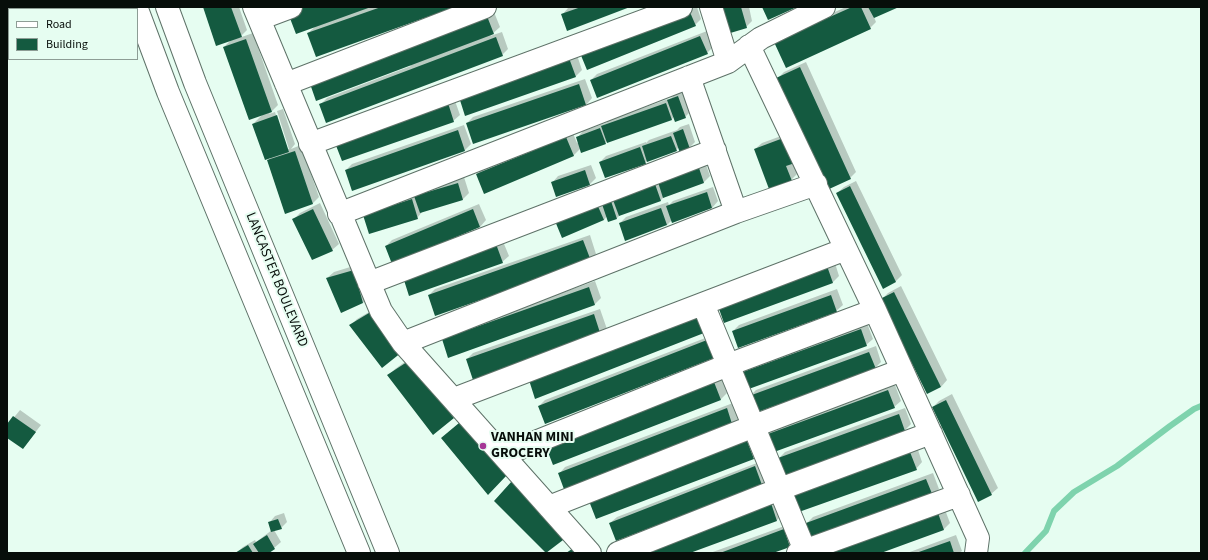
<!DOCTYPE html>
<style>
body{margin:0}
#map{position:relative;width:1208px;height:560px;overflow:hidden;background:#e6fdf1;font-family:"Source Sans 3",sans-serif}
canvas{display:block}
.frame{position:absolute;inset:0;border:8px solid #070e0a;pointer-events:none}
.legend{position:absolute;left:8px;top:8px;width:130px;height:52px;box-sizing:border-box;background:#e6fdf1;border:1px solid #8d9d95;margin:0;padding:5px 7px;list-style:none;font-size:12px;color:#070e0a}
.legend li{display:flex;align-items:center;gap:8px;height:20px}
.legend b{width:20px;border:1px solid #8d9d95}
</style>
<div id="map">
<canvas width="1208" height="560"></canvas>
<div class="frame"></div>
<ul class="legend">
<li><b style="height:5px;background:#fff"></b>Road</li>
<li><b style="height:11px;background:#145a40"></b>Building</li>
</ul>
</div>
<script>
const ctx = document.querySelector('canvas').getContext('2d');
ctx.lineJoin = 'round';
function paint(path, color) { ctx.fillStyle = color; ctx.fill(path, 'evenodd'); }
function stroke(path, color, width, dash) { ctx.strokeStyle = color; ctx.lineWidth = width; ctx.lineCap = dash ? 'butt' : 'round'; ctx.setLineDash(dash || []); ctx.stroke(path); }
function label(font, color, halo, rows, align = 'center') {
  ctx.font = font + ' "Source Sans 3",sans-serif'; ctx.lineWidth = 4; ctx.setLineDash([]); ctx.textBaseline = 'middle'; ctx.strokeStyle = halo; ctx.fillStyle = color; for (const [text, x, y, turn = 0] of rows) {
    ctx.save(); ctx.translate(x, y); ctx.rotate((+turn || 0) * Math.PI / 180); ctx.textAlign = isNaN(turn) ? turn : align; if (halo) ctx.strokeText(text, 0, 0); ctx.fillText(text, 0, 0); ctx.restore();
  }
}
paint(new Path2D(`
 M204 7H239L247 30 239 38 253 33 278 105 269 114 275 112 287 149H289L277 111 283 109 295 144 291 149 301 145 319 197 312 204 268 161 272 156 253 124 262 115 224 47 232 39Z
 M296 7H453L308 33 316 26Z
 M492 7 500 27 490 36 502 32 508 49 502 55 320 105 327 98 411 66 410 65Z
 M572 7H628L562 15 568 8Z
 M689 7H697L701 19 695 25 582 54Z
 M721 7H749L752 21 746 27Z
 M846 7H896L874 17 876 22 870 28 781 36Z
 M707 31 713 47 707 53 591 80 597 74Z
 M576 52 582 70 576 76 466 115Z
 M806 62 856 172 850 178 778 78 784 72Z
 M585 79 592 98 586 105 467 123 473 117Z
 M684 91 691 111 685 117 674 116 672 119 607 141 605 143 581 148 573 156 477 174 483 168 572 131 577 143 579 142 577 138 583 131 606 123 609 120 671 98 675 94Z
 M454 98 460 115 453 121 336 143Z
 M689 124 695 142 689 148 679 147 676 150 648 160 645 163 600 162 606 156 646 142V143L649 140 677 130 680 127Z
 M464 125 471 144 465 150 353 189 346 170 352 164Z
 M792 132 793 162 797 174 791 180 755 149 762 143Z
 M705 162 710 176 704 182 665 196 661 200 620 215 617 218 607 216 604 220 556 222Z
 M591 165 596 178 590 184 557 196 552 183 558 176Z
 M464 177 469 193 463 199 423 211 417 218 364 215 422 190Z
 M856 181 902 275 896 281 883 287 837 193 844 187Z
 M713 187 718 201 712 208 672 220 667 225 620 223 626 217 668 202 669 205 673 201Z
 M320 203 339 244 332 250 313 259 294 219 300 213Z
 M479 204 486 220 480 227 386 246 392 240Z
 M590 235 596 254 590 260 429 295 435 289Z
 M502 239 509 256 502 262 410 295Z
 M834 260 839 276 833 282 724 322Z
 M360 264 369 296 363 303 327 278 334 272Z
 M595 281 601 298 595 304 449 357V333Z
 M901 286 947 380 941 387 882 299 888 293Z
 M837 289 843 305 836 311 733 331 739 325Z
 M376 308 408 345 351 325 357 319Z
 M600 309 608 332 467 359 473 353Z
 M867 323 873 339 866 345 741 373 748 367Z
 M713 335 719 351 539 406 545 400Z
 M876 346 881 362 875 368 750 396 756 390Z
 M413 356 459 412 453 418 389 375 395 369Z
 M721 376 727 393 721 399 553 463Z
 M895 385 901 401 894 407 769 434 775 428Z
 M952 394 998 488 991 494 933 407 939 401Z
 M733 403 739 419 733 426 559 474 565 467Z
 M905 408 911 424 904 431 779 458 785 452Z
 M20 410 41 425 23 448 7 437V426Z
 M753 435 759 451 753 458 590 502Z
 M917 447 922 462 916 469 797 512Z
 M762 461 768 478 762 484 610 523 617 517Z
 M933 473 939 489 932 495 807 523 813 517Z
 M778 498 783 514 777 520 685 553Z
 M944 507 950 523 944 529 879 553Z
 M284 513 287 522 281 528 274 530 281 542 274 548 267 553H236L243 547 255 540 256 542 272 530 269 523 275 516Z
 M790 524 796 540 790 546 770 553H710Z
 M956 535 962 551 959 553H907Z`), '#0003');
stroke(new Path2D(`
 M1025 553 1046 531 1054 511 1074 492 1117 466 1170 426 1194 409 1201 406`), '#7ed3ad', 6);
paint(new Path2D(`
 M203 7H231L242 37 216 46Z
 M304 7H371L296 34 288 13Z
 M381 7H455L316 57 307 33Z
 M581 7H630L567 31 561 14Z
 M720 7H741L747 28 727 34Z
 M762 7H797L768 20Z
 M852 7H861L871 29 786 68 774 42Z
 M868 7H899L874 18Z
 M689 10 696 26 587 70 580 53Z
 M485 11 494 34 316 101 308 78Z
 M700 36 708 54 597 98 590 80Z
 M496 37 503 56 326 123 319 104Z
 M246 39 272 112 249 120 223 47Z
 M569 58 576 77 465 116 459 97Z
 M800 67 851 179 827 190 776 78Z
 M579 84 586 105 473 144 466 123Z
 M678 96 686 118 675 122 667 100Z
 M448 103 454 122 342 161 335 143Z
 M666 103 672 120 607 143 601 126Z
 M277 115 289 152 265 160 252 124Z
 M600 128 606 144 581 153 576 137Z
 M683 129 690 149 680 153 673 133Z
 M458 130 465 151 352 191 345 170Z
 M671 136 677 151 647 162 642 146Z
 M566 137 574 156 484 194 476 174Z
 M786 137 795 163 786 166 792 181 769 189 754 149Z
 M640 147 646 164 605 178 599 162Z
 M295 151 313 204 285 214 267 160Z
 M699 168 704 183 663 198 658 182Z
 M585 170 590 185 556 197 551 182Z
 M458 183 463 200 420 213 414 196Z
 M655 184 661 201 619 216 613 200Z
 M850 186 896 282 883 289 836 193Z
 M707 192 712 208 672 223 666 206Z
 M412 199 418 219 369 234 363 215Z
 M611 201 617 219 608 222 602 204Z
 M597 204 604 220 562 238 555 221Z
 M661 208 667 225 625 241 619 223Z
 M313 209 333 251 312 260 292 219Z
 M473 209 480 227 392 264 385 246Z
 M583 240 591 261 435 316 428 295Z
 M496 244 503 263 409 296 403 277Z
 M827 266 833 283 724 323 718 306Z
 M354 270 363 303 341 313 326 278Z
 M589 287 595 305 448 358 442 339Z
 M894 292 941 387 927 394 880 299Z
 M831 295 837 312 738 348 732 331Z
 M369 313 402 352 382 368 349 325Z
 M594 314 602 339 474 383 466 359Z
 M697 315 704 333 535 399 529 380Z
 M861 329 867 346 746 390 740 373Z
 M707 340 714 358 545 424 538 406Z
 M869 352 876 369 755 413 749 396Z
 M407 362 454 418 433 435 387 375Z
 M714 382 721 400 553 465 546 447Z
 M888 390 895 408 774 452 768 434Z
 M946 400 992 495 978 502 932 407Z
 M727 408 733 427 565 492 558 473Z
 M899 414 905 431 784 476 778 458Z
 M13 416 36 432 23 449 7 438V424Z
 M459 423 507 475 488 495 441 438Z
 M747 441 754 459 596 519 589 501Z
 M910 452 917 470 796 513 790 496Z
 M755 466 762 485 616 541 609 523Z
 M926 479 933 496 812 540 806 523Z
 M512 481 567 537 546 553 494 501Z
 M771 503 777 521 690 553H634Z
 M938 513 944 530 911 542 881 553H828Z
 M278 519 282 529 271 532 268 522Z
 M784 529 790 547 773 553H720Z
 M267 535 275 549 269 553H259L253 544Z
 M950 541 954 553H916Z
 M248 545 253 553H235Z
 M572 549 575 553H566Z`), '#145a40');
const minor = new Path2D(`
 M254 7 381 311 403 343 590 553
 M711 7 728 62
 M259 19 291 7
 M749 46 875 310 978 538 976 553
 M689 77 736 212
 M286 84 485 7
 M310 144 681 7
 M339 214 728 62 761 38 824 7
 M369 283 715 150
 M703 304 806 553
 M403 343 736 212 816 184
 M454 399 846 249
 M503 455 728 365 875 310
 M549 507 754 426 902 370
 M618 553 780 489 931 433
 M798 553 959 495`);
const major = new Path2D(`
 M167 7 195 83 388 553
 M137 9 168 92 359 553`);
stroke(minor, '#5e7268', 24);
stroke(major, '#5e7268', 24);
stroke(minor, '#fff', 22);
stroke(major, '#fff', 22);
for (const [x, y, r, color] of [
 [483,446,4,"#a53796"]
]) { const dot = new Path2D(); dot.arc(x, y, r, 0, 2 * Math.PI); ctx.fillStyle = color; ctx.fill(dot); stroke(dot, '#e6fdf1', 1.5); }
label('14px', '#070e0a', '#e6fdf1', [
 ["LANCASTER BOULEVARD",276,280,68]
]);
label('bold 14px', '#070e0a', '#e6fdf1', [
 ["VANHAN MINI",491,438],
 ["GROCERY",491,454]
], 'left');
</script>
